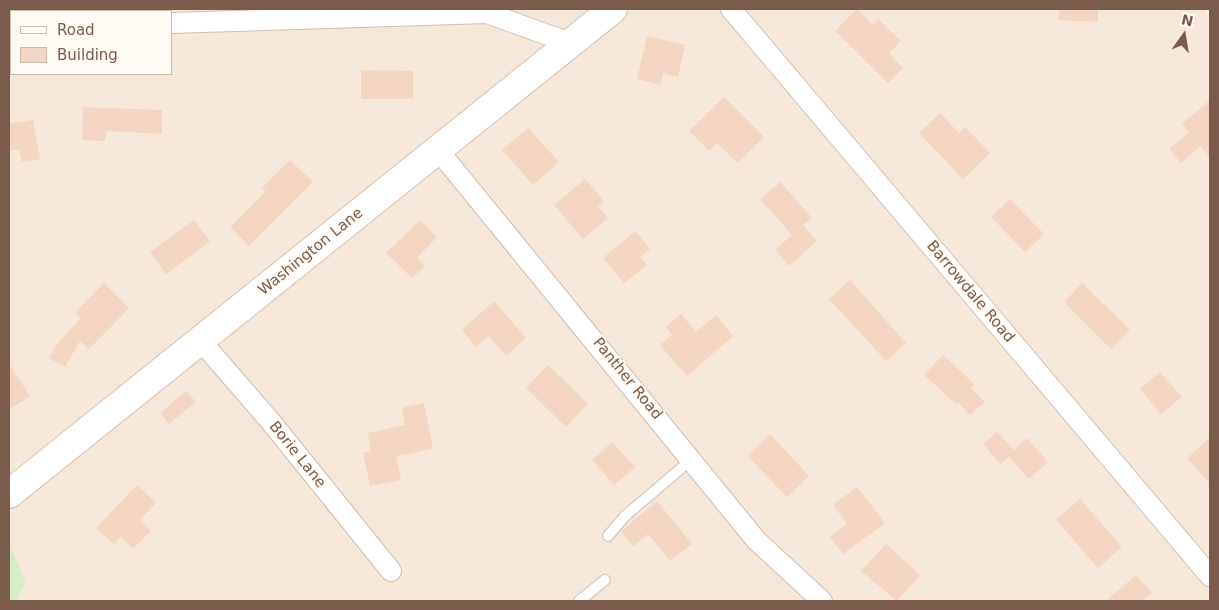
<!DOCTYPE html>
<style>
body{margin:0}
#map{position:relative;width:1219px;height:610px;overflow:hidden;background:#fdf6ec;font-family:"DejaVu Sans",sans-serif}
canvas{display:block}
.frame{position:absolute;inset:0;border:10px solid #7a5c4d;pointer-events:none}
.legend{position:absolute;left:10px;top:10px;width:162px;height:65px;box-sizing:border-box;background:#fffaf3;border:1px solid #cabbb1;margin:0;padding:6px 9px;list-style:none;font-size:15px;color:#7a5c4d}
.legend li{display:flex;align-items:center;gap:10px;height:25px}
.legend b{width:25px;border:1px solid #cabbb1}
.north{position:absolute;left:1159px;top:10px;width:50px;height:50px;-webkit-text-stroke:4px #fffaf3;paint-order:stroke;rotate:13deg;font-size:14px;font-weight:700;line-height:20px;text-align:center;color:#7a5c4d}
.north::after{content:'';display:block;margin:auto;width:18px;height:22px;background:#7a5c4d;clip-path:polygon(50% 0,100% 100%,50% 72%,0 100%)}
</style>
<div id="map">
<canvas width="1219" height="610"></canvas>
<div class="frame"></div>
<ul class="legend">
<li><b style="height:6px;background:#fff"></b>Road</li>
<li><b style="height:14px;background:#f3d5c3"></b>Building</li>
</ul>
<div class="north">N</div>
</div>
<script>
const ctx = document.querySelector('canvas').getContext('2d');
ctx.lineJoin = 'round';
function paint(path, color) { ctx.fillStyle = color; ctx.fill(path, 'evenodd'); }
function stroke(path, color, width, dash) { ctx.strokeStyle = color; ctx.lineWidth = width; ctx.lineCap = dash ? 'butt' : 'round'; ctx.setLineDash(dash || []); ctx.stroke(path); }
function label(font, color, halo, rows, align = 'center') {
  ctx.font = font + ' "DejaVu Sans",sans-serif'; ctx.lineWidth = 4; ctx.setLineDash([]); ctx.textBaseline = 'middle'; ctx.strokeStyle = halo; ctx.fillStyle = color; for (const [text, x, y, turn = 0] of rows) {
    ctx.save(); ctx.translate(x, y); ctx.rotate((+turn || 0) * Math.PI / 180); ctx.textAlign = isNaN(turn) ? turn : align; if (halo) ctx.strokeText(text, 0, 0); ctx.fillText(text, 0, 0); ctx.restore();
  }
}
paint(new Path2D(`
 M9 9H613L9 494ZM11 11H171V74H11Z
 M629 9H1204L1210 16V601H9V508Z`), '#f5e8da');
paint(new Path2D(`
 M9 544 26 582 16 601H9Z`), '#d8ecc9');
paint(new Path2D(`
 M857 9 873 25 878 19 901 41 889 53 903 68 888 83 835 31Z
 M1059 9H1098V22L1058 20Z
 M647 36 685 45 678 77 663 73 660 85 637 79Z
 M361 70 413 71V99H361Z
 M724 97 764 137 737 163 717 143 709 151 689 131Z
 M1210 100V157L1200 146 1181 163 1169 149 1189 132 1182 124Z
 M83 107 162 110V134L106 131 105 141 82 140Z
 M940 113 959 133 965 127 990 153 963 179 919 133Z
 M33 120 40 159 22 162 19 149 9 151V124Z
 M528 128 559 162 533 185 502 150Z
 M290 160 313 182 249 246 230 227 265 192 262 188Z
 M585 179 604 201 598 207 608 218 583 239 554 205Z
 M780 182 812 218 803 225 817 241 789 266 775 250 792 235 760 199Z
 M1010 199 1044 234 1025 252 991 217Z
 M194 220 210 241 166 274 150 252Z
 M420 220 437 237 417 258 425 266 412 278 386 253Z
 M635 231 650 249 640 257 647 265 624 283 603 258Z
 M850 280 906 343 886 361 829 299Z
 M104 283 129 308 89 349 80 341 65 367 49 358 57 344 81 318 75 313Z
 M1082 283 1130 330 1111 349 1064 302Z
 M494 301 526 338 506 356 489 336 476 347 462 330Z
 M681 314 696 332 716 315 733 336 687 376 660 345 672 335 666 327Z
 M943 355 974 384 971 388 985 402 970 415 958 402 956 404 924 375Z
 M9 364 30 396 9 410Z
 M548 365 588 404 566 427 526 388Z
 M1160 372 1182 397 1161 414 1140 389Z
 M186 391 196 402 169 424 160 413Z
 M424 403 433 449 396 456 401 480 370 486 363 453 371 451 368 433 405 425 402 408Z
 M997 432 1014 450 1027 438 1048 462 1029 479 1009 457 1000 464 983 444Z
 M770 434 809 476 787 497 748 456Z
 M1210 438V484L1187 458Z
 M612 442 635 467 614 485 592 460Z
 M137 485 156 503 140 520 151 531 133 549 121 537 114 544 96 528Z
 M857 487 885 523 843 554 830 537 847 524 833 505Z
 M1080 499 1122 547 1098 568 1056 520Z
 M657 501 692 544 670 561 648 534 633 546 621 531Z
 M886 544 920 575 897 601 861 571Z
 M1136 575 1152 593 1142 601H1106Z`), '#f3d5c3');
const service = new Path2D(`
 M608 536 625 516 692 459
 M579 601 605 580`);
const minor = new Path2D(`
 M731 9 1210 576
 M171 23 487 13 570 43
 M9 48 11 47
 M438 150 756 540 822 601
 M200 340 271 422 391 571`);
const secondary = new Path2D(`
 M9 494 613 9`);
stroke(service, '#d1beb0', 12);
stroke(minor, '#d1beb0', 22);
stroke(secondary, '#d6c0b0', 30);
stroke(service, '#fff', 10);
stroke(minor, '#fff', 20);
stroke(secondary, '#fff', 28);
label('15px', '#7a5c4d', '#fffaf3', [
 ["Washington Lane",311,252,-39],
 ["Barrowdale Road",970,292,50],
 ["Panther Road",627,379,51],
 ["Borie Lane",297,455,51]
]);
</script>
